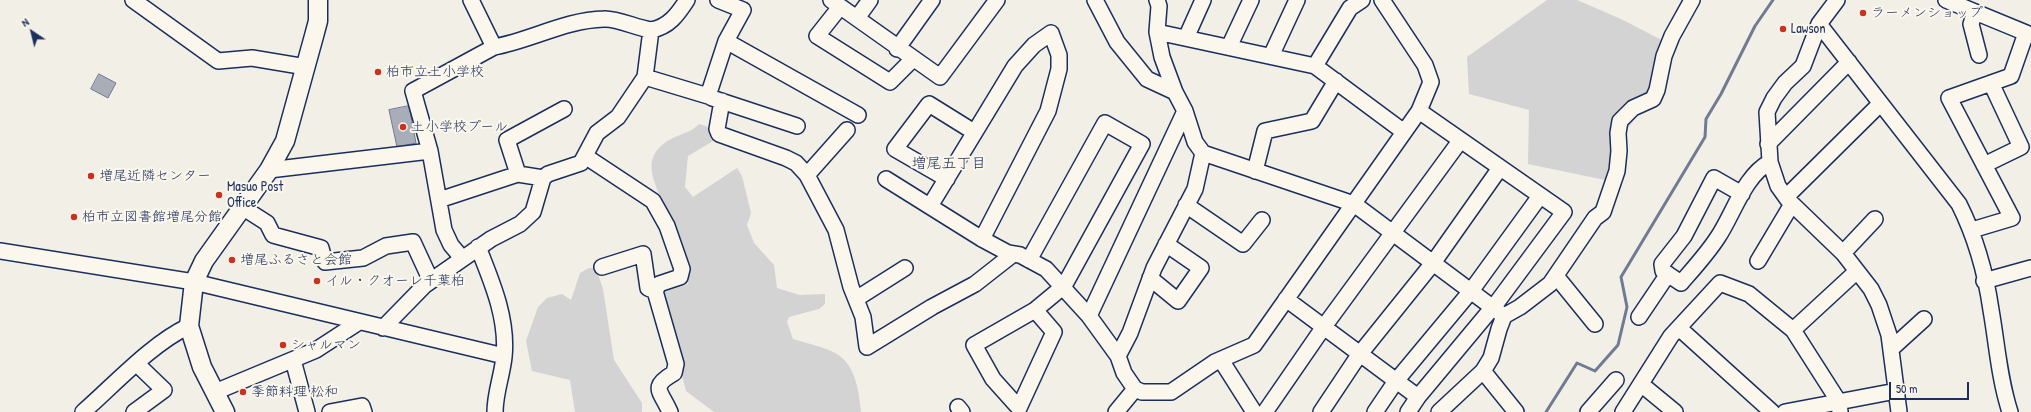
<!DOCTYPE html>
<meta charset="utf-8">
<style>
body{margin:0}
#map{position:relative;width:2031px;height:412px;overflow:hidden;background:#f2efe6;font-family:"Patrick Hand",sans-serif}
canvas{display:block}
.north{position:absolute;left:12px;top:12px;width:40px;height:40px;-webkit-text-stroke:3px #fbf7ec;paint-order:stroke;rotate:325deg;font-size:11px;font-weight:700;line-height:16px;text-align:center;color:#1b2f5e}
.north::after{content:'';display:block;margin:auto;width:14px;height:18px;background:#1b2f5e;clip-path:polygon(50% 0,100% 100%,50% 72%,0 100%)}
.scale{position:absolute;left:1889px;top:382px;width:80px;height:18px;box-sizing:border-box;border:2px solid #1b2f5e;border-top:0;padding-left:5px;font-size:12px;line-height:14px;white-space:nowrap;color:#1b2f5e;-webkit-text-stroke:3px #fbf7ec;paint-order:stroke}
</style>
<div id="map">
<canvas width="2031" height="412"></canvas>
<div class="north">N</div>
<div class="scale">50 m</div>
</div>
<script>
const ctx = document.querySelector('canvas').getContext('2d');
ctx.lineJoin = 'round';
function paint(path, color) { ctx.fillStyle = color; ctx.fill(path, 'evenodd'); }
function stroke(path, color, width, dash) { ctx.strokeStyle = color; ctx.lineWidth = width; ctx.lineCap = dash ? 'butt' : 'round'; ctx.setLineDash(dash || []); ctx.stroke(path); }
function label(font, color, halo, rows, align = 'center') {
  ctx.font = font + ' "Patrick Hand","Klee One",sans-serif'; ctx.lineWidth = 4; ctx.setLineDash([]); ctx.textBaseline = 'middle'; ctx.strokeStyle = halo; ctx.fillStyle = color; for (const [text, x, y, turn = 0] of rows) {
    ctx.save(); ctx.translate(x, y); ctx.rotate((+turn || 0) * Math.PI / 180); ctx.textAlign = isNaN(turn) ? turn : align; if (halo) ctx.strokeText(text, 0, 0); ctx.fillText(text, 0, 0); ctx.restore();
  }
}
paint(new Path2D(`
 M1547 0H1577L1621 19 1677 48 1662 84 1615 145 1605 180 1528 164 1529 110 1469 94 1467 57Z
 M699 124 706 126 718 138 688 156 685 187 693 197 737 168 742 176 751 213 747 225 754 243 774 265 777 288 800 295 825 294V304L819 309 789 317 787 322 793 339C805 343 826 347 837 354 856 366 859 392 861 412H714L686 391 661 293 688 284C686 271 685 257 682 244 677 221 642 178 654 155 666 134 687 137 699 124Z
 M589 268H596L603 289 614 360 642 403V412H575L570 380 532 371 526 341 538 307 547 298 562 294 571 300 580 273Z`), '#d2d3d2');
const water = new Path2D(`
 M99 74 116 83 108 98 91 89Z
 M409 106 416 143 397 147 389 110Z`);
paint(water, '#a9adb7');
stroke(water, '#707b93', 1);
stroke(new Path2D(`
 M1546 412 1577 363 1595 371 1618 345 1627 307 1621 277 1705 137 1706 119 1721 94 1755 26 1773 0`), '#707b93', 3);
const minor = new Path2D(`
 M133 0 218 61 252 58 306 67
 M471 0 494 47
 M831 0 940 77 997 0
 M1095 0 1117 42 1147 79 1175 92
 M1157 0 1159 6 1157 32 1162 57 1175 92 1185 111 1195 142 1203 153 1354 204 1504 316
 M1837 0 1819 24 1803 66 1785 83 1774 98 1767 112 1770 162 1778 186 1788 200 1843 253 1871 289 1879 305 1889 335 1899 412
 M1946 0 2031 35
 M840 7 817 36 890 82 913 59
 M1975 12 1971 24 1979 55
 M857 18 870 0
 M1819 24 1959 204C1975 236 1986 275 1991 310 1997 344 1999 378 2010 412
 M651 30C669 27 678 14 687 0
 M1157 32 1315 66 1404 132
 M1186 38 1203 0
 M726 41 858 115
 M1229 47 1251 0
 M897 49 932 0
 M1271 56 1297 0
 M1315 66 1350 8 1362 0
 M645 77 708 96 726 41 743 10 718 0
 M712 98 797 126
 M722 101 717 129 719 134 786 158 796 163 807 175
 M847 130 807 175 836 230 851 287 863 317 867 347 932 307 975 284 1012 255
 M1768 144 1849 62
 M430 151 444 230 451 245 462 258
 M585 156 653 201 667 226 682 269 680 277 659 284 655 291 676 364 674 373C650 387 660 390 670 412
 M1984 165 2021 147 1991 83
 M269 170 430 151 413 91 494 47C532 40 565 20 604 19 616 18 637 28 651 30L645 77 618 117 597 133 581 163 548 174 543 178 533 212 520 224 491 239 425 285 383 328
 M1255 171 1265 131 1312 121 1336 81
 M518 174 507 140 564 109
 M886 179 982 239 1008 253 1020 255 1046 269 1089 316 1118 356 1124 373 1135 389 1142 392H1171L1215 362 1254 345 1419 111 1431 82 1425 65 1382 0
 M947 179 895 149 929 104 974 132
 M1742 194 1714 178 1684 236 1662 264 1663 271 1681 283C1694 268 1707 254 1718 237 1734 213 1744 176 1770 162
 M1786 197 1880 104
 M439 200 518 174 543 178
 M1186 205 1243 244 1262 220
 M930 206 1015 66 1034 45 1051 33 1059 55V69L1048 111 982 239
 M242 207 267 223 273 235 321 248 325 262 363 258 386 246 413 242 431 281
 M1972 230 2012 218 1949 98 2011 76 2026 33
 M478 247C492 282 508 319 504 357 502 376 495 393 495 412
 M0 251 194 282 504 356
 M1843 253 1875 219
 M1029 260 1105 123 1142 144 1064 286 1035 310 974 345 993 379 1019 408 1054 332 1035 310
 M1758 261 1792 204
 M602 267 643 254 648 288 655 291
 M1556 276 1595 324
 M1150 278 1178 301 1201 268 1166 244
 M1984 281 2031 268
 M856 299 905 268
 M1286 299 1418 397
 M1089 316 1185 111
 M1639 317 1668 274
 M1679 328 1772 412
 M1793 330 1857 271
 M1891 349 1924 319
 M1118 356 1130 333 1154 268 1195 189 1203 153
 M293 360 307 412
 M1221 360 1254 412
 M1483 371 1516 412
 M1641 384 1675 412
 M215 392 316 350 359 322
 M958 407 962 412
 M83 412C115 384 151 344 189 326
 M134 412 164 390 137 364
 M330 412 362 406 364 412
 M1116 412 1135 389
 M1265 412 1323 328 1460 141
 M1321 412 1359 355 1433 263 1500 168
 M1375 412 1396 381 1471 291 1540 196
 M1408 412 1418 397 1498 301 1564 212 1419 111
 M1439 412 1483 371 1491 358 1499 329 1504 316 1520 307 1550 284 1595 218 1603 212 1617 171 1619 151 1618 133 1620 121 1633 108 1653 99 1657 90 1664 56 1672 36 1692 0
 M1588 412 1616 380
 M1623 412 1671 336 1720 283 1749 294 1793 330 1839 402 1840 412
 M1785 412 1896 391`);
const major = new Path2D(`
 M225 412 202 367 189 326 194 282 204 261 269 170 285 141 314 36 318 21V0`);
stroke(minor, '#1b2f5e', 18);
stroke(major, '#1b2f5e', 21);
stroke(minor, '#fbf7ec', 15);
stroke(major, '#fbf7ec', 18);
for (const [x, y, r, color] of [
 [1863,13,4,"#c8321e"],
 [1783,29,4,"#c8321e"],
 [378,72,4,"#c8321e"],
 [403,127,4,"#c8321e"],
 [91,176,4,"#c8321e"],
 [219,195,4,"#c8321e"],
 [74,217,4,"#c8321e"],
 [232,260,4,"#c8321e"],
 [317,281,4,"#c8321e"],
 [283,345,4,"#c8321e"],
 [243,392,4,"#c8321e"]
]) { const dot = new Path2D(); dot.arc(x, y, r, 0, 2 * Math.PI); ctx.fillStyle = color; ctx.fill(dot); stroke(dot, '#fbf7ec', 1.5); }
label('14px', '#1b2f5e', '#fbf7ec', [
 ["ラーメンショップ",1871,13],
 ["Lawson",1791,29],
 ["柏市立土小学校",386,72],
 ["土小学校プール",411,127],
 ["増尾近隣センター",99,176],
 ["Masuo Post",227,187],
 ["Office",227,203],
 ["柏市立図書館増尾分館",82,217],
 ["増尾ふるさと会館",240,260],
 ["イル・クオーレ千葉柏",325,281],
 ["シャルマン",291,345],
 ["季節料理 松和",251,392]
], 'left');
label('15px', '#1b2f5e', '#fbf7ec', [
 ["増尾五丁目",949,164]
]);
</script>
